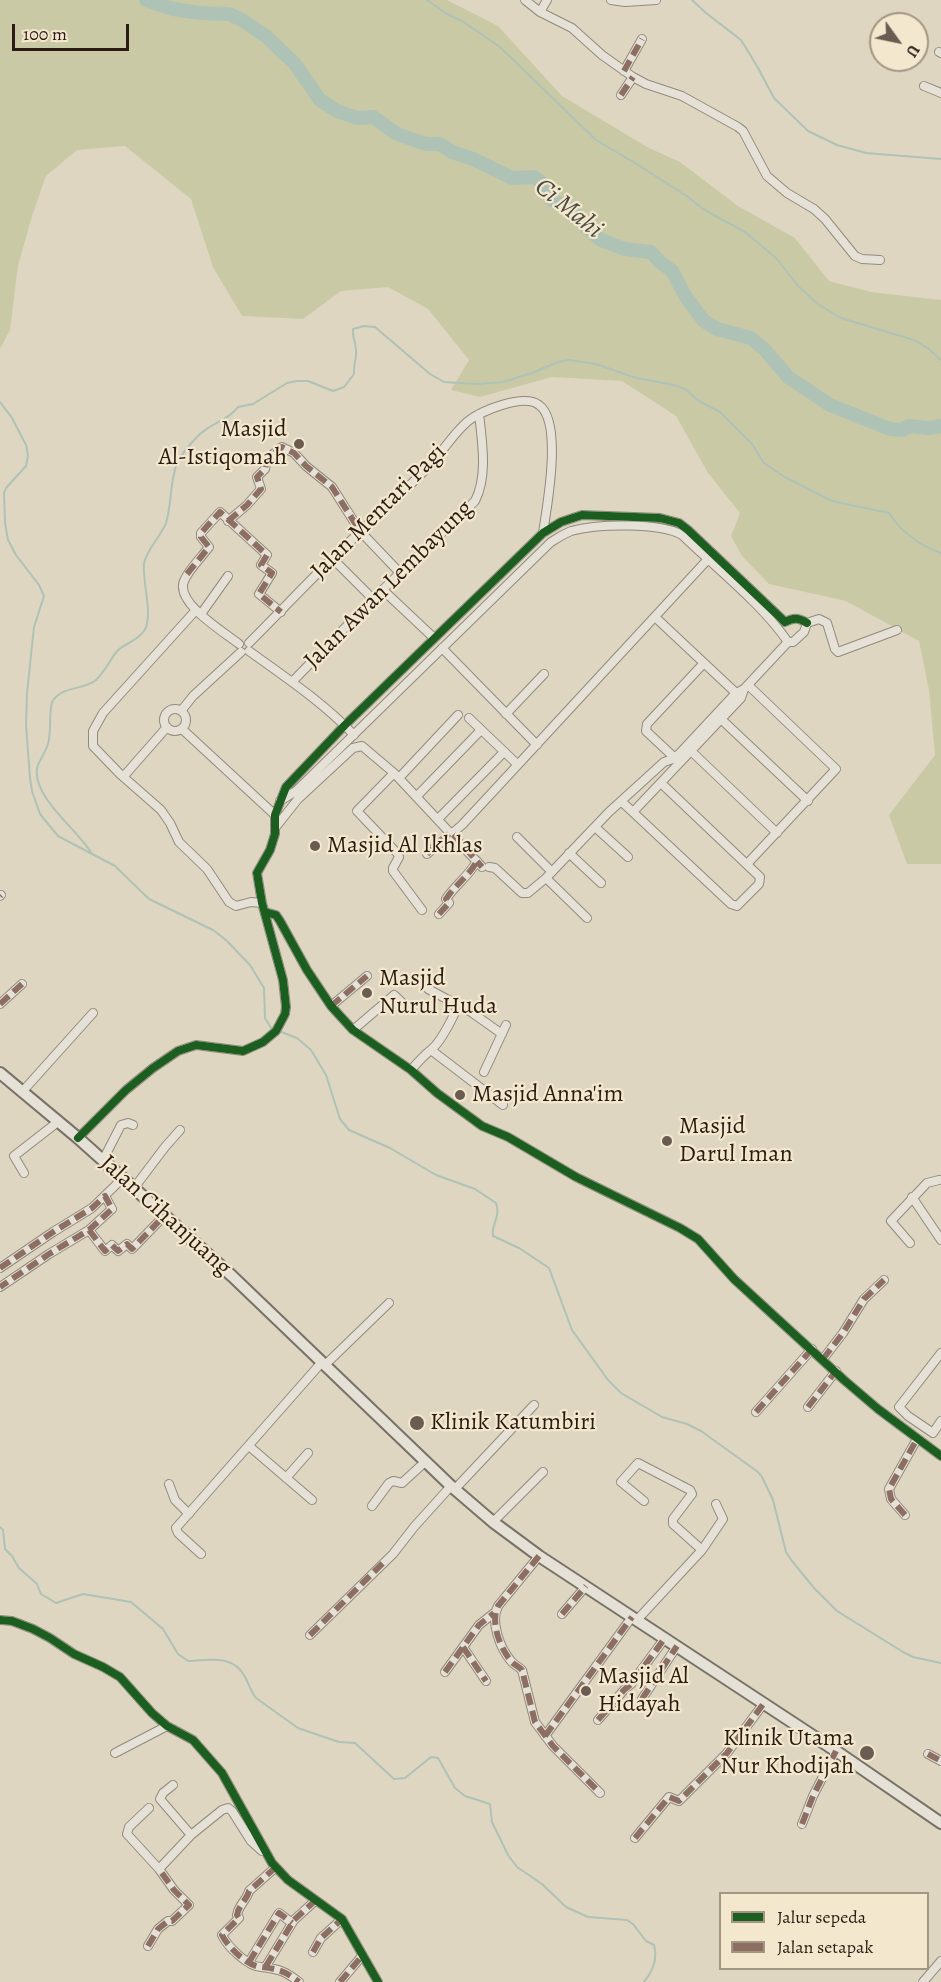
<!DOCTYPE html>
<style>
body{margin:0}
#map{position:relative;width:941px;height:1982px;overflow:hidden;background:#dfd6c1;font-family:Alegreya,serif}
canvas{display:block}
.legend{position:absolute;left:719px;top:1892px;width:210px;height:78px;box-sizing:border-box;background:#f3e8ce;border:2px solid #a39683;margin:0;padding:8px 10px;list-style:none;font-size:18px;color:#2b1b13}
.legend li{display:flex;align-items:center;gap:12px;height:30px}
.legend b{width:30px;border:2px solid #a39683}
.north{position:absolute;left:869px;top:12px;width:60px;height:60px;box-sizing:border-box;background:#f3e8ce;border:2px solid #a39683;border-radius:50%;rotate:123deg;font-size:16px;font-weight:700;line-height:24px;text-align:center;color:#2b1b13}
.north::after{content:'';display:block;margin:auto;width:21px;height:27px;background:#6a5c50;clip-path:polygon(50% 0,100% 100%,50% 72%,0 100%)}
.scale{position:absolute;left:12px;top:24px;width:117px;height:27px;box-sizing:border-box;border:3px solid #2b1b13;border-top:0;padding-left:8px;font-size:18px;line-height:21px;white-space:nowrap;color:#2b1b13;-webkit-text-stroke:4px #f3e8ce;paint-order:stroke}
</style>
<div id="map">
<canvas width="941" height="1982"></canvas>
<ul class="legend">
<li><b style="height:8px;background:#1b5e20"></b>Jalur sepeda</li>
<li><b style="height:8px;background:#8d6e63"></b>Jalan setapak</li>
</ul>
<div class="north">U</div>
<div class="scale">100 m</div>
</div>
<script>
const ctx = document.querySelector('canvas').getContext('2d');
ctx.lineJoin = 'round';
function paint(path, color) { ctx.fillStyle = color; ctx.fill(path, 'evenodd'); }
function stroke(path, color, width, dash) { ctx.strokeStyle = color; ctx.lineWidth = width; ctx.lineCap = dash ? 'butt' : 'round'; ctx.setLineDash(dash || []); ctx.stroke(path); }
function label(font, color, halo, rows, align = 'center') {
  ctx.font = font + ' Alegreya,serif'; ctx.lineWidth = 4.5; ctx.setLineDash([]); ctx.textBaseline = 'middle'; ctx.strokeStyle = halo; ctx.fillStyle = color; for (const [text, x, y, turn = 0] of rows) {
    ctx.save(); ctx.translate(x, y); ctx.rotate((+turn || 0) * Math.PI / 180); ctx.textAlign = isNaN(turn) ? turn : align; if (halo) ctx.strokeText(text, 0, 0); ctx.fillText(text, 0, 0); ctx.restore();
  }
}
paint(new Path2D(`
 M0 0H447L498 26 562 96 649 148 680 162 738 206 795 238 829 281 871 292 941 300V864H907L889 815 935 755 929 690 919 641 846 601 769 584 742 556 731 536 740 513 708 473 676 416 622 381 552 377 480 397 451 390 469 360 428 309 388 287 341 291 303 319 242 316 213 267 191 199 125 146 77 150 46 176 32 216 18 266 10 330 0 349Z`), '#c9caa5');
stroke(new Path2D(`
 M427 0 447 14 462 21 500 47 596 140 640 166 688 197 703 209 745 232 776 258 799 287 818 304 841 318 914 340 929 349 941 360
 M692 0 706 13 741 40 757 66 774 98 808 131 837 145 866 153 941 159
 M0 402 12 418 26 445 28 455 26 466 6 488 4 493 5 523 8 540 16 555 39 585 44 596 34 627 27 693 26 725 30 778 32 791 40 814 58 836 115 866 149 899 213 930 226 940 250 965 264 988 265 1018 271 1028 297 1038 311 1050 326 1075 340 1119 349 1130 390 1148 436 1175 475 1189 496 1203C501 1218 491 1223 493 1236L519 1248 549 1268 572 1330 608 1380 621 1393 662 1417 687 1424 701 1431 758 1472 762 1477 773 1500 786 1552 792 1561 814 1588 837 1611 903 1652 913 1657 941 1663
 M92 854C79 831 33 798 37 769 38 761 48 750 49 739 51 727 49 714 52 702 62 685 83 691 96 680 105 672 110 659 118 650 126 643 137 641 144 631 154 615 142 583 144 564 145 552 161 536 166 523 171 507 170 490 174 474 176 460 188 446 198 436 210 423 228 421 238 407L253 404 287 383 297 381H308L333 391 344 387 354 374C353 367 356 361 356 354 357 345 352 338 353 329L364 326 375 327 430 374 444 382 478 384 503 382 532 373 558 362 569 360 596 364 636 378 674 385 685 389 699 401 720 412 752 444 764 463 783 476 832 501 889 513C901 532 919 545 941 553
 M0 1527 3 1530 5 1549 12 1556 19 1568 37 1584 41 1594 56 1603 83 1594 131 1602 163 1629 178 1654 188 1661C208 1660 234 1654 245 1677 249 1684 251 1692 256 1698L298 1728 339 1742 355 1743 394 1779 405 1778 431 1757 438 1758 455 1788 465 1796 490 1804 492 1822 508 1855 517 1867 542 1884 566 1907 588 1917 627 1920 633 1924 646 1941 654 1945C658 1959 653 1971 644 1982`), '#aec2b6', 2);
stroke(new Path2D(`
 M146 0 173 9 200 13 229 14 242 20 267 37 295 64 320 100 337 111 357 118 373 117 397 134 426 144H440L452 152 473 159 512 178 534 177 541 182 552 200 572 210 585 226 601 240 625 249 651 252 660 262 672 271 686 297 704 321 717 329 751 338 765 350 788 377 830 405 890 429 903 430 908 426 929 428 941 426`), '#aec2b6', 14);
const street = new Path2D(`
 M525 0 540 12 547 0
 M611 0 625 2 656 0
 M540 12 572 28 602 55 633 77 646 84 682 96 738 127 743 131 767 176 787 193 814 209 825 219 855 256 862 259 880 260
 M939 52 941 53
 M624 71 642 39
 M924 86 941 93
 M621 95 633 77
 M228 521 247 505 261 489 257 477 265 469 267 459 282 447 294 453 306 466 332 487 360 531 400 573
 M333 559 373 599
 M383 590 434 638
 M196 610 103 713 93 731V746L120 774 161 810 170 823 179 842 207 869 229 902 236 906 251 902 262 903
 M201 614 228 576
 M655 617 736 693
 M249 643C287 605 323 566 362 530 384 509 407 489 428 467 442 453 452 435 467 422 480 411 524 393 539 405 563 422 547 506 543 533
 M239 644C224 632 175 603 184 581 189 569 201 558 209 547L201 537V533L220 512 267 555 261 565 272 573 259 594 281 612
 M442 648 537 745
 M249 651C285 677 324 703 354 735
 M292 682 373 599 475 501C488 476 482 441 479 414
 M164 720a11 11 0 1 1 22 0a11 11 0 1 1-22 0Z
 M181 711 193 696 241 652
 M506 714 544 674
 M469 718 515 762
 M721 719 808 801
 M182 729 275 815
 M691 751 777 833
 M677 760 646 731 647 724 704 663
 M394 773 357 811 398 854 399 857 393 868V871L422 910
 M124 776 167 727
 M399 778 458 715
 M417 796 481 730
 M280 801 296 791 551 542C557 538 564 534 571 531 596 524 660 522 682 535 716 568 762 604 788 642H793L804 632 807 623 819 619 827 623 835 649 838 652 897 630
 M621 801 731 904 737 906 759 884 760 877 661 783
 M633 812 741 698 744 689
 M438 819 504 752
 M595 827 628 857
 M275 828 298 799 353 748 362 746 394 773 482 867
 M517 837 552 872
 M569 853 601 883
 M427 854 462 825 501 783 710 557
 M747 864 836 769 748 685
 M489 867 495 868 522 893H528L546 878 609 812 664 762 673 759 680 753 736 693 744 689 788 642
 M546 878 587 918
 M0 896 1 895
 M265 912 276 915 280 921 307 970 331 1006 353 1030 411 1070 437 1093 482 1126 508 1137 576 1177 680 1228 698 1239 734 1279 844 1380 878 1409 941 1456
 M439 914 449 903 446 899C455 885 469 876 477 861
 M428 989 471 1012 502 1034
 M0 1004 22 984
 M331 1006 367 976
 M353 1030 394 995 409 1009
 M431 1050 503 1105
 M411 1070C418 1062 424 1055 432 1049 441 1041 453 1017 458 1006
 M484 1072 506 1025
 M22 1092 93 1013
 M78 1138 126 1090 153 1068 178 1051 196 1045 243 1051 263 1042 276 1031 285 1014 286 1007 283 980 262 903 257 873 270 850 275 834V815L286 787 345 725 543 533 561 522 582 515 660 518 679 523 688 530 785 622C794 617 799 618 807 623
 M103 1160 121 1125 128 1123 133 1125
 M24 1173 14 1156 59 1121
 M134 1188 165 1147 180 1130
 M912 1197 941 1240
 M89 1230 105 1251 112 1245 118 1251 127 1244 132 1249 165 1215
 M910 1243 891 1221 927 1183 939 1180
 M0 1268 53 1232 92 1208 123 1178
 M0 1287 49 1254 89 1230 112 1209 105 1196
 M941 1353 899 1407 908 1416 933 1433 941 1421
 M823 1359 843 1333 864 1299 884 1280
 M325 1365 389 1303
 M808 1407 836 1371
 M756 1412 812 1349
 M249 1446 312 1500
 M286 1478 308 1453
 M169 1484 175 1500 189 1514
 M455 1489 534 1405
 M644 1501 621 1482 638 1463 690 1490 692 1494 673 1519V1524L702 1550
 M372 1506 389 1483 393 1481 402 1483 426 1461
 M905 1515 891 1499 889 1489 917 1439
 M493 1522 543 1472
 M201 1554 178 1533 176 1528 322 1362
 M539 1556 498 1606C490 1622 500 1648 511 1661 514 1665 518 1666 522 1670L535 1722 553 1746 600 1793
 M562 1614 586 1586
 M0 1620 12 1621 33 1629 50 1638 74 1654 103 1667 120 1677 152 1713 167 1726 193 1740 222 1773 272 1863 288 1880 342 1919 378 1982
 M637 1620 702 1550 723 1519 716 1504
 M310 1635 393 1554 414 1527 451 1486
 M463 1647 486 1681
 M445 1672 479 1625 494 1613
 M642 1699 677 1646
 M598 1720 624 1690 631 1684 665 1638
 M545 1736 632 1617
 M115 1753 167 1726
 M928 1754 941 1761
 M173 1785 163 1793 160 1799 191 1835
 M802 1824 813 1796 836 1751
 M635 1838 669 1797 679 1801 727 1753 764 1703
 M276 1867 249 1891C247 1900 239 1904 237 1915L239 1918 222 1935C227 1946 248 1967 261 1967 279 1969 285 1971 299 1982
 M159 1869 191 1835 222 1810 228 1808 232 1811 251 1841 262 1851
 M148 1946 158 1929 168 1921H172L189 1905 174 1890 159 1869 127 1834 129 1827 149 1808
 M313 1952 321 1938 342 1919
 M249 1962 279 1913 292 1923
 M266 1966 294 1920 316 1900
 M340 1982 362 1956
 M923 1982 941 1961`);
const secondary = new Path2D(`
 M0 1073 78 1138 232 1276 451 1486 493 1522 539 1556 836 1751 941 1823`);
stroke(street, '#918a7d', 10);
stroke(secondary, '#787166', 14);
stroke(street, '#e6e1d6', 8);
stroke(secondary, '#e6e1d6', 10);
stroke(new Path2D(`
 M624 71 642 39
 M621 95 633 77
 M228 521 247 505 261 489 257 477 265 469 267 459 282 447 294 453 306 466 332 487 360 531
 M187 574 209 547 201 537V533L220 512 267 555 261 565 272 573 259 594 281 612
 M427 854 451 832 482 867
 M0 896 1 895
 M439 914 449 903 446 899C455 885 469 876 477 861
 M0 1004 22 984
 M331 1006 367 976
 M89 1230 105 1251 112 1245 118 1251 127 1244 132 1249 165 1215
 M0 1268 53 1232 92 1208 105 1196 112 1209 89 1230 49 1254 0 1287
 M823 1359 843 1333 864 1299 884 1280
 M808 1407 836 1371
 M756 1412 812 1349
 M905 1515 891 1499 889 1489 917 1439
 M539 1556 498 1606C490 1622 500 1648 511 1661 514 1665 518 1666 522 1670L535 1722 553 1746 600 1793
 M562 1614 586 1586
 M310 1635 385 1561
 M463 1647 486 1681
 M445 1672 479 1625 494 1613
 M642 1699 677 1646
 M598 1720 624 1690 631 1684 665 1638
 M545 1736 632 1617
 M928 1754 941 1761
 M802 1824 813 1796 836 1751
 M635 1838 669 1797 679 1801 727 1753 764 1703
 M276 1867 249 1891C247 1900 239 1904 237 1915L239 1918 222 1935C227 1946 248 1967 261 1967 279 1969 285 1971 299 1982
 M148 1946 158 1929 168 1921H172L189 1905 174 1890 159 1869
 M313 1952 321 1938 342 1919
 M249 1962 279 1913 292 1923
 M266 1966 294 1920 316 1900
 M340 1982 362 1956`), '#8d6e63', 6, [12, 6]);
stroke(new Path2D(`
 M265 912 276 915 280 921 307 970 331 1006 353 1030 411 1070 437 1093 482 1126 508 1137 576 1177 680 1228 698 1239 734 1279 844 1380 878 1409 941 1456
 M78 1138 126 1090 153 1068 178 1051 196 1045 243 1051 263 1042 276 1031 285 1014 286 1007 283 980 262 903 257 873 270 850 275 834V815L286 787 345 725 543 533 561 522 582 515 660 518 679 523 688 530 785 622C794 617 799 618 807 623
 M0 1620 12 1621 33 1629 50 1638 74 1654 103 1667 120 1677 152 1713 167 1726 193 1740 222 1773 272 1863 288 1880 342 1919 378 1982`), '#1b5e20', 8);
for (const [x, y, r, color] of [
 [299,444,6,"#6a5c50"],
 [315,846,6,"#6a5c50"],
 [367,993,6,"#6a5c50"],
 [460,1095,6,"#6a5c50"],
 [667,1141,6,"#6a5c50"],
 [417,1423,8,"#6a5c50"],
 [586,1691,6,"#6a5c50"],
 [867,1753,8,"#6a5c50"]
]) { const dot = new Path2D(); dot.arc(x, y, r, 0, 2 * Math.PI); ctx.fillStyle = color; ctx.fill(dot); stroke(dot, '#f3e8ce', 2); }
label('24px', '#2b1b13', '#f3e8ce', [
 ["Masjid",287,430,"right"],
 ["Al-Istiqomah",287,458,"right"],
 ["Masjid Al Ikhlas",327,846],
 ["Masjid",379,979],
 ["Nurul Huda",379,1007],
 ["Masjid Anna'im",472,1095],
 ["Masjid",679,1127],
 ["Darul Iman",679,1155],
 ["Klinik Katumbiri",430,1423],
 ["Masjid Al",598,1677],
 ["Hidayah",598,1705],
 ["Klinik Utama",854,1739,"right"],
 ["Nur Khodijah",854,1767,"right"]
], 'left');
label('24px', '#2b1b13', '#f3e8ce', [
 ["Jalan Mentari Pagi",379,512,-45],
 ["Jalan Awan Lembayung",389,585,-45],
 ["Jalan Cihanjuang",165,1216,42]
]);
label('italic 26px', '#4c4b43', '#f3e8ce', [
 ["Ci Mahi",568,209,39]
]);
</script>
